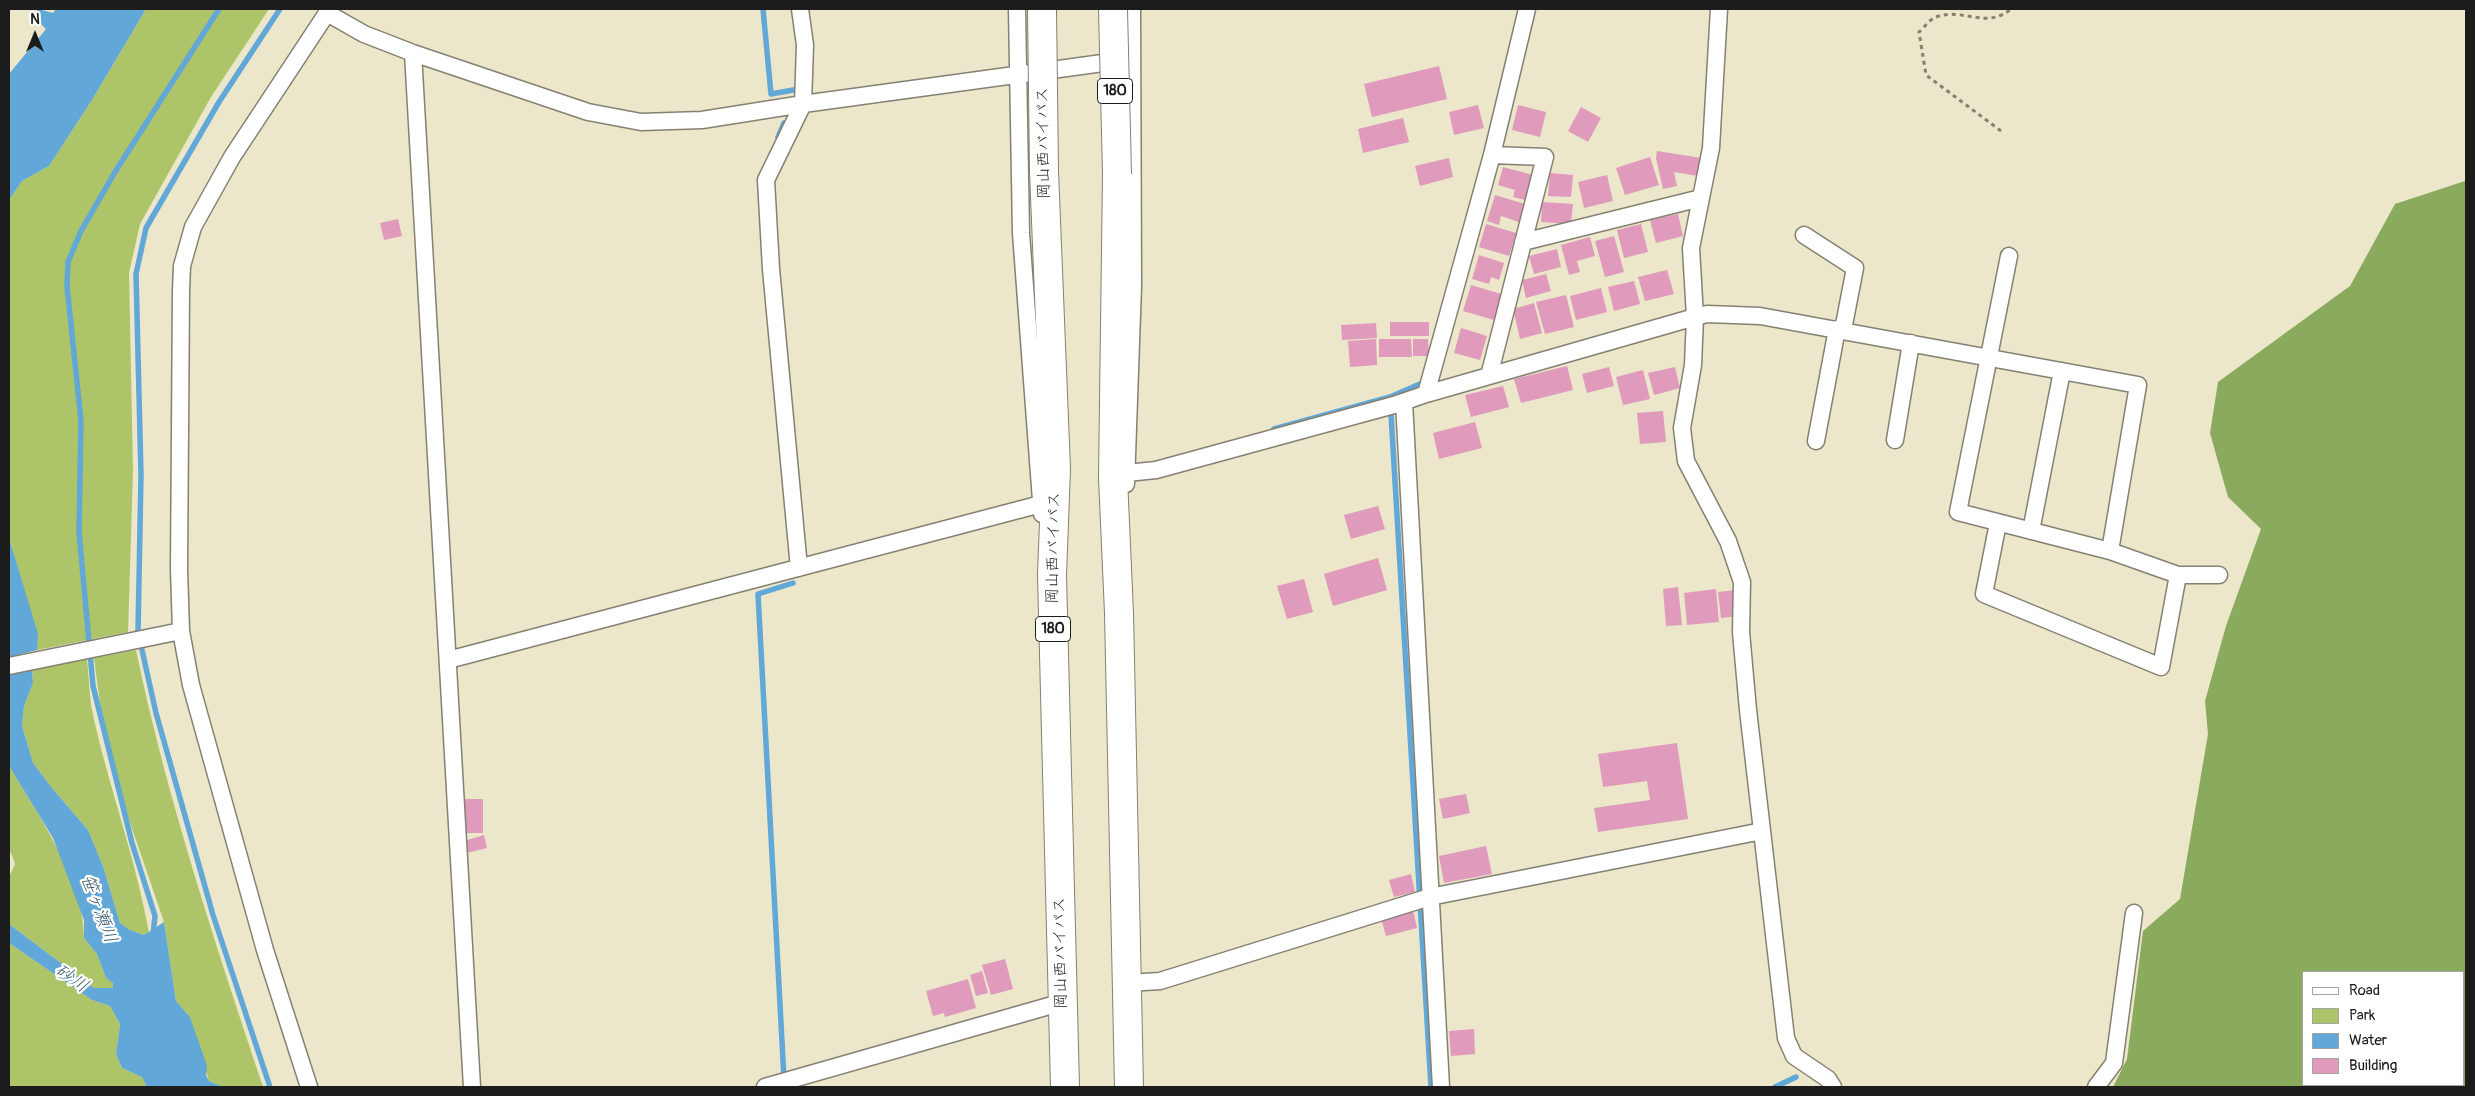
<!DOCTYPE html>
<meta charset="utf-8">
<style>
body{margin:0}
#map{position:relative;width:2475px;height:1096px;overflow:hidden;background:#ece6ca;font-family:Pangolin,sans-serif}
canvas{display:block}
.frame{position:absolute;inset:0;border:10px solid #1c1c1c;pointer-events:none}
.legend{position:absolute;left:2302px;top:971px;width:162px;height:115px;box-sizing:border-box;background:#fff;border:1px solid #a4a4a4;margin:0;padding:6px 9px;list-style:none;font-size:15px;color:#1c1c1c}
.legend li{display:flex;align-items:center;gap:10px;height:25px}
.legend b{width:25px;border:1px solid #a4a4a4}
.north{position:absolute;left:10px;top:10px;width:50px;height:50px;-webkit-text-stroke:4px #fff;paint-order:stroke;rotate:0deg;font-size:14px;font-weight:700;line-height:20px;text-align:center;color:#1c1c1c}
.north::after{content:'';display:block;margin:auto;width:18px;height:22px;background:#1c1c1c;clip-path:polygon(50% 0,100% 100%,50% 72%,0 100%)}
</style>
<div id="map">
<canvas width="2475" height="1096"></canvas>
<div class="frame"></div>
<ul class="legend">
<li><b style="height:6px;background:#fff"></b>Road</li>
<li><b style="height:14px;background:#adc469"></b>Park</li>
<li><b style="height:14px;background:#61a7d7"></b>Water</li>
<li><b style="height:14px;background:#df9abc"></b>Building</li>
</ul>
<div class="north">N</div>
</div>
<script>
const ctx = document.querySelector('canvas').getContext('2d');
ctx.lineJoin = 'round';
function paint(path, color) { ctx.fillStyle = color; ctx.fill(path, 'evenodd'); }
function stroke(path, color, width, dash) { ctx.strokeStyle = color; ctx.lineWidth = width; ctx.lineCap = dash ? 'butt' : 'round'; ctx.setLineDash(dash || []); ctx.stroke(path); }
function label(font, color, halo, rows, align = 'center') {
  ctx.font = font + ' Pangolin,"Klee One",sans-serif'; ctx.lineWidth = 4.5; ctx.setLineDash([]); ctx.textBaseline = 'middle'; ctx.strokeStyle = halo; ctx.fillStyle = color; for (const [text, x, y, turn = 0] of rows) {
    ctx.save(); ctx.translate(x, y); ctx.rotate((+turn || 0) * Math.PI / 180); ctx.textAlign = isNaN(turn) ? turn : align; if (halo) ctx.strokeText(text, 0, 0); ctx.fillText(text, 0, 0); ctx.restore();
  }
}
paint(new Path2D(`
 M146 9H269L211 97 140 224 129 273 133 470 128 632 37 650V634L9 538V200L22 181 49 166 92 100Z
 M136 650C167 799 215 943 263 1087H223L209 1081 190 1017 176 1001 164 922 125 808 101 711 94 658Z
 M87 659C89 677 89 697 93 715 109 788 136 859 149 933L144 935 130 930 120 923 103 866 88 830 52 788 33 763 22 726 24 706 33 682 32 668Z
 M9 766C37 813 85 882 84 938L97 954 106 978 113 983V989L94 988 9 924V877L15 864 9 848Z
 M9 943 92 1000 110 1006 120 1024 116 1054 122 1068 142 1077 147 1087H9Z`), '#adc469');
paint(new Path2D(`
 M2465 181 2466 1087H2113L2127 1059 2143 931 2180 899 2208 734 2205 701 2226 626 2261 529 2228 497 2210 433 2218 382 2350 286 2395 204ZM2304 972H2464V1085H2304Z`), '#8aaa5d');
paint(new Path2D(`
 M38 9 53 13 56 9H146L92 100 49 166 22 181 9 200V74L46 29 33 16Z
 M9 538 38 634 37 650 9 657Z
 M32 668 33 683 24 706 22 726 33 763 52 788 88 830 103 866 120 923 130 930 144 935 164 922 176 1001 190 1017 207 1066 206 1075 209 1081 223 1087H147L142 1077 122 1068 116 1054 120 1024 110 1006 92 1000 9 943V924L94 988H113V983L106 978 97 954 84 938V920L53 838 9 766V673Z`), '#61a7d7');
stroke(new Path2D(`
 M763 9 771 94 799 89
 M778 137 784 123
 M1390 397 1431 1087
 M1274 429 1390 397 1422 383
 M153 935 155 916 132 843 93 686 79 532 81 421 67 286 68 262 81 231 115 172 219 9
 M784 1079 758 594 793 583
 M270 1087 213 915 156 713 138 632 141 475 136 274 146 228 219 102 280 9
 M1775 1087 1796 1077`), '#61a7d7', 5.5);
paint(new Path2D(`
 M1439 66 1447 99 1372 117 1364 84Z
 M1478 105 1484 128 1454 135 1449 112Z
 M1518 105 1546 112 1540 137 1512 130Z
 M1581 107 1601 118 1588 142 1568 131Z
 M1403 118 1409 142 1363 153 1358 129Z
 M1657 151 1701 158 1698 176 1674 172 1677 186 1663 189 1656 158Z
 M1650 157 1659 185 1625 195 1616 168Z
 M1449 158 1453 177 1420 186 1415 166Z
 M1503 167 1533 175 1525 200 1513 197 1515 190 1498 185Z
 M1550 173 1573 175 1571 197 1548 196Z
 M1607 175 1613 201 1584 208 1578 182Z
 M1495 195 1525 204 1519 222 1501 216 1499 225 1487 221Z
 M1542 202 1573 204 1571 224 1541 222Z
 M1678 214 1683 236 1656 243 1650 220Z
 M398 219 402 236 384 240 380 223Z
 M1486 224 1516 233 1509 256 1479 247Z
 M1641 224 1648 252 1624 258 1617 230Z
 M1614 236 1624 272 1605 277 1595 241Z
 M1590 237 1595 256 1577 261 1580 272 1569 275 1561 245Z
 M1557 249 1561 267 1534 274 1529 256Z
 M1479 255 1504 263 1499 280 1491 277 1489 284 1472 279Z
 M1667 270 1674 294 1645 301 1638 277Z
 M1546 274 1551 291 1526 298 1522 280Z
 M1634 281 1640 304 1614 311 1608 287Z
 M1471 285 1501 294 1494 320 1463 311Z
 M1601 288 1607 312 1576 320 1570 296Z
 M1566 295 1574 327 1545 334 1536 302Z
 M1534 303 1542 333 1520 339 1513 309Z
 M1390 322H1429V336H1390Z
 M1376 323 1377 338 1342 340 1341 325Z
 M1461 328 1487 336 1480 360 1454 353Z
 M1376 339 1377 365 1350 367 1348 341Z
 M1379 339H1411L1412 357H1379Z
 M1413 339H1428L1429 356H1413Z
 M1567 366 1573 390 1521 403 1514 379Z
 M1609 367 1614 386 1587 393 1582 374Z
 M1675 367 1680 388 1654 395 1648 373Z
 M1643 370 1650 399 1623 405 1616 377Z
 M1503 386 1509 407 1471 417 1465 395Z
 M1663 411 1666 442 1640 444 1637 413Z
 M1475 422 1482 448 1439 459 1433 433Z
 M1378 506 1385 529 1351 539 1344 515Z
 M1378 558 1387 590 1333 606 1324 574Z
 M1304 579 1313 612 1287 619 1277 586Z
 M1678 587 1682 625 1666 626 1663 589Z
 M1716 589 1719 622 1687 625 1684 593Z
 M1736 590 1739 616 1721 618 1718 592Z
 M1677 743 1688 819 1598 832 1594 808 1650 800 1647 781 1603 787 1598 754Z
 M1466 794 1470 813 1443 819 1439 799Z
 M464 799H483V833H465Z
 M484 835 487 848 467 853 464 841Z
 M1486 846 1492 874 1444 883 1439 856Z
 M1411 874 1415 892 1394 897 1389 880Z
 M1413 910 1417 928 1386 936 1381 918Z
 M1005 959 1013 989 991 995 982 965Z
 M982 971 988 993 976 996 970 975Z
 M968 979 976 1008 945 1017 944 1013 933 1016 926 991Z
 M1474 1029 1475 1054 1451 1056 1449 1031Z`), '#df9abc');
const street = new Path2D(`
 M1017 9 1021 233 1042 514
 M1719 9 1711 148 1691 248 1695 317 1693 365 1682 428 1686 461 1728 541 1742 582 1741 632 1748 710 1786 1038 1794 1056 1828 1079 1833 1087
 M413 53 472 1087
 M1804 235 1855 268 1843 330
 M1523 242 1701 198
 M2009 256 1958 512 2110 551
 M1489 376 1545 157 1492 155
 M1426 394 1492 155 1527 9
 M1404 402 1441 1087
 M1895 440 1911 343
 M1816 441 1837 329
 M1127 473 1156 470 1394 405 1426 394 1695 317 1707 314 1760 316 2138 385 2110 551 2178 575H2219
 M1126 484 1133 286 1132 9
 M1998 523 1984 594 2161 667 2178 575
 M2031 531 2062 371
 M799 568 771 269 766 180 803 104 805 45 800 9
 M448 660 1041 504
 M9 666 181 631
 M1127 983 1160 981 1430 897 1762 831
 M309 1087 265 950 191 685 181 631 179 569 181 291 182 266 193 227 232 157 327 13 364 34 413 53 588 112 641 122 702 120 803 104 1132 59
 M765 1087 1063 1002
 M2096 1087 2114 1063 2134 913`);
const highway = new Path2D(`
 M1044 171 1056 469 1052 575 1065 1087
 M1117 174 1113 478 1119 613 1129 1087`);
stroke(street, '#848173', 19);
stroke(highway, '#848173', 30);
stroke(new Path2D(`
 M2001 131 1926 75 1919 32C1924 28 1930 19 1936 17 1963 7 1986 30 2011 9`), '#848173', 3, [4, 4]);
stroke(street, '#fff', 16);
stroke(highway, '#fff', 28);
const highwayBridge = new Path2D(`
 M1042 9 1044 171
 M1113 9 1117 174`);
stroke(highwayBridge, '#848173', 30, []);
stroke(highwayBridge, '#fff', 28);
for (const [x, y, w] of [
 [1115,91,35],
 [1053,629,35]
]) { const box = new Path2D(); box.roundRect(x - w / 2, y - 12.5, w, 25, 4); ctx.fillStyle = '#fff'; ctx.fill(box); stroke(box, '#1c1c1c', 1); }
label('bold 15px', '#1c1c1c', null, [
 ["180",1115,91],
 ["180",1053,629]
]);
label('16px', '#1c1c1c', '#fff', [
 ["岡山西バイパス",1044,143,-91],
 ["岡山西バイパス",1054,548,-89],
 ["岡山西バイパス",1061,953,-91]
]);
label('italic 18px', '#3b5b70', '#fff', [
 ["笹ヶ瀬川",98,909,69],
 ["砂川",71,979,34]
]);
</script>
